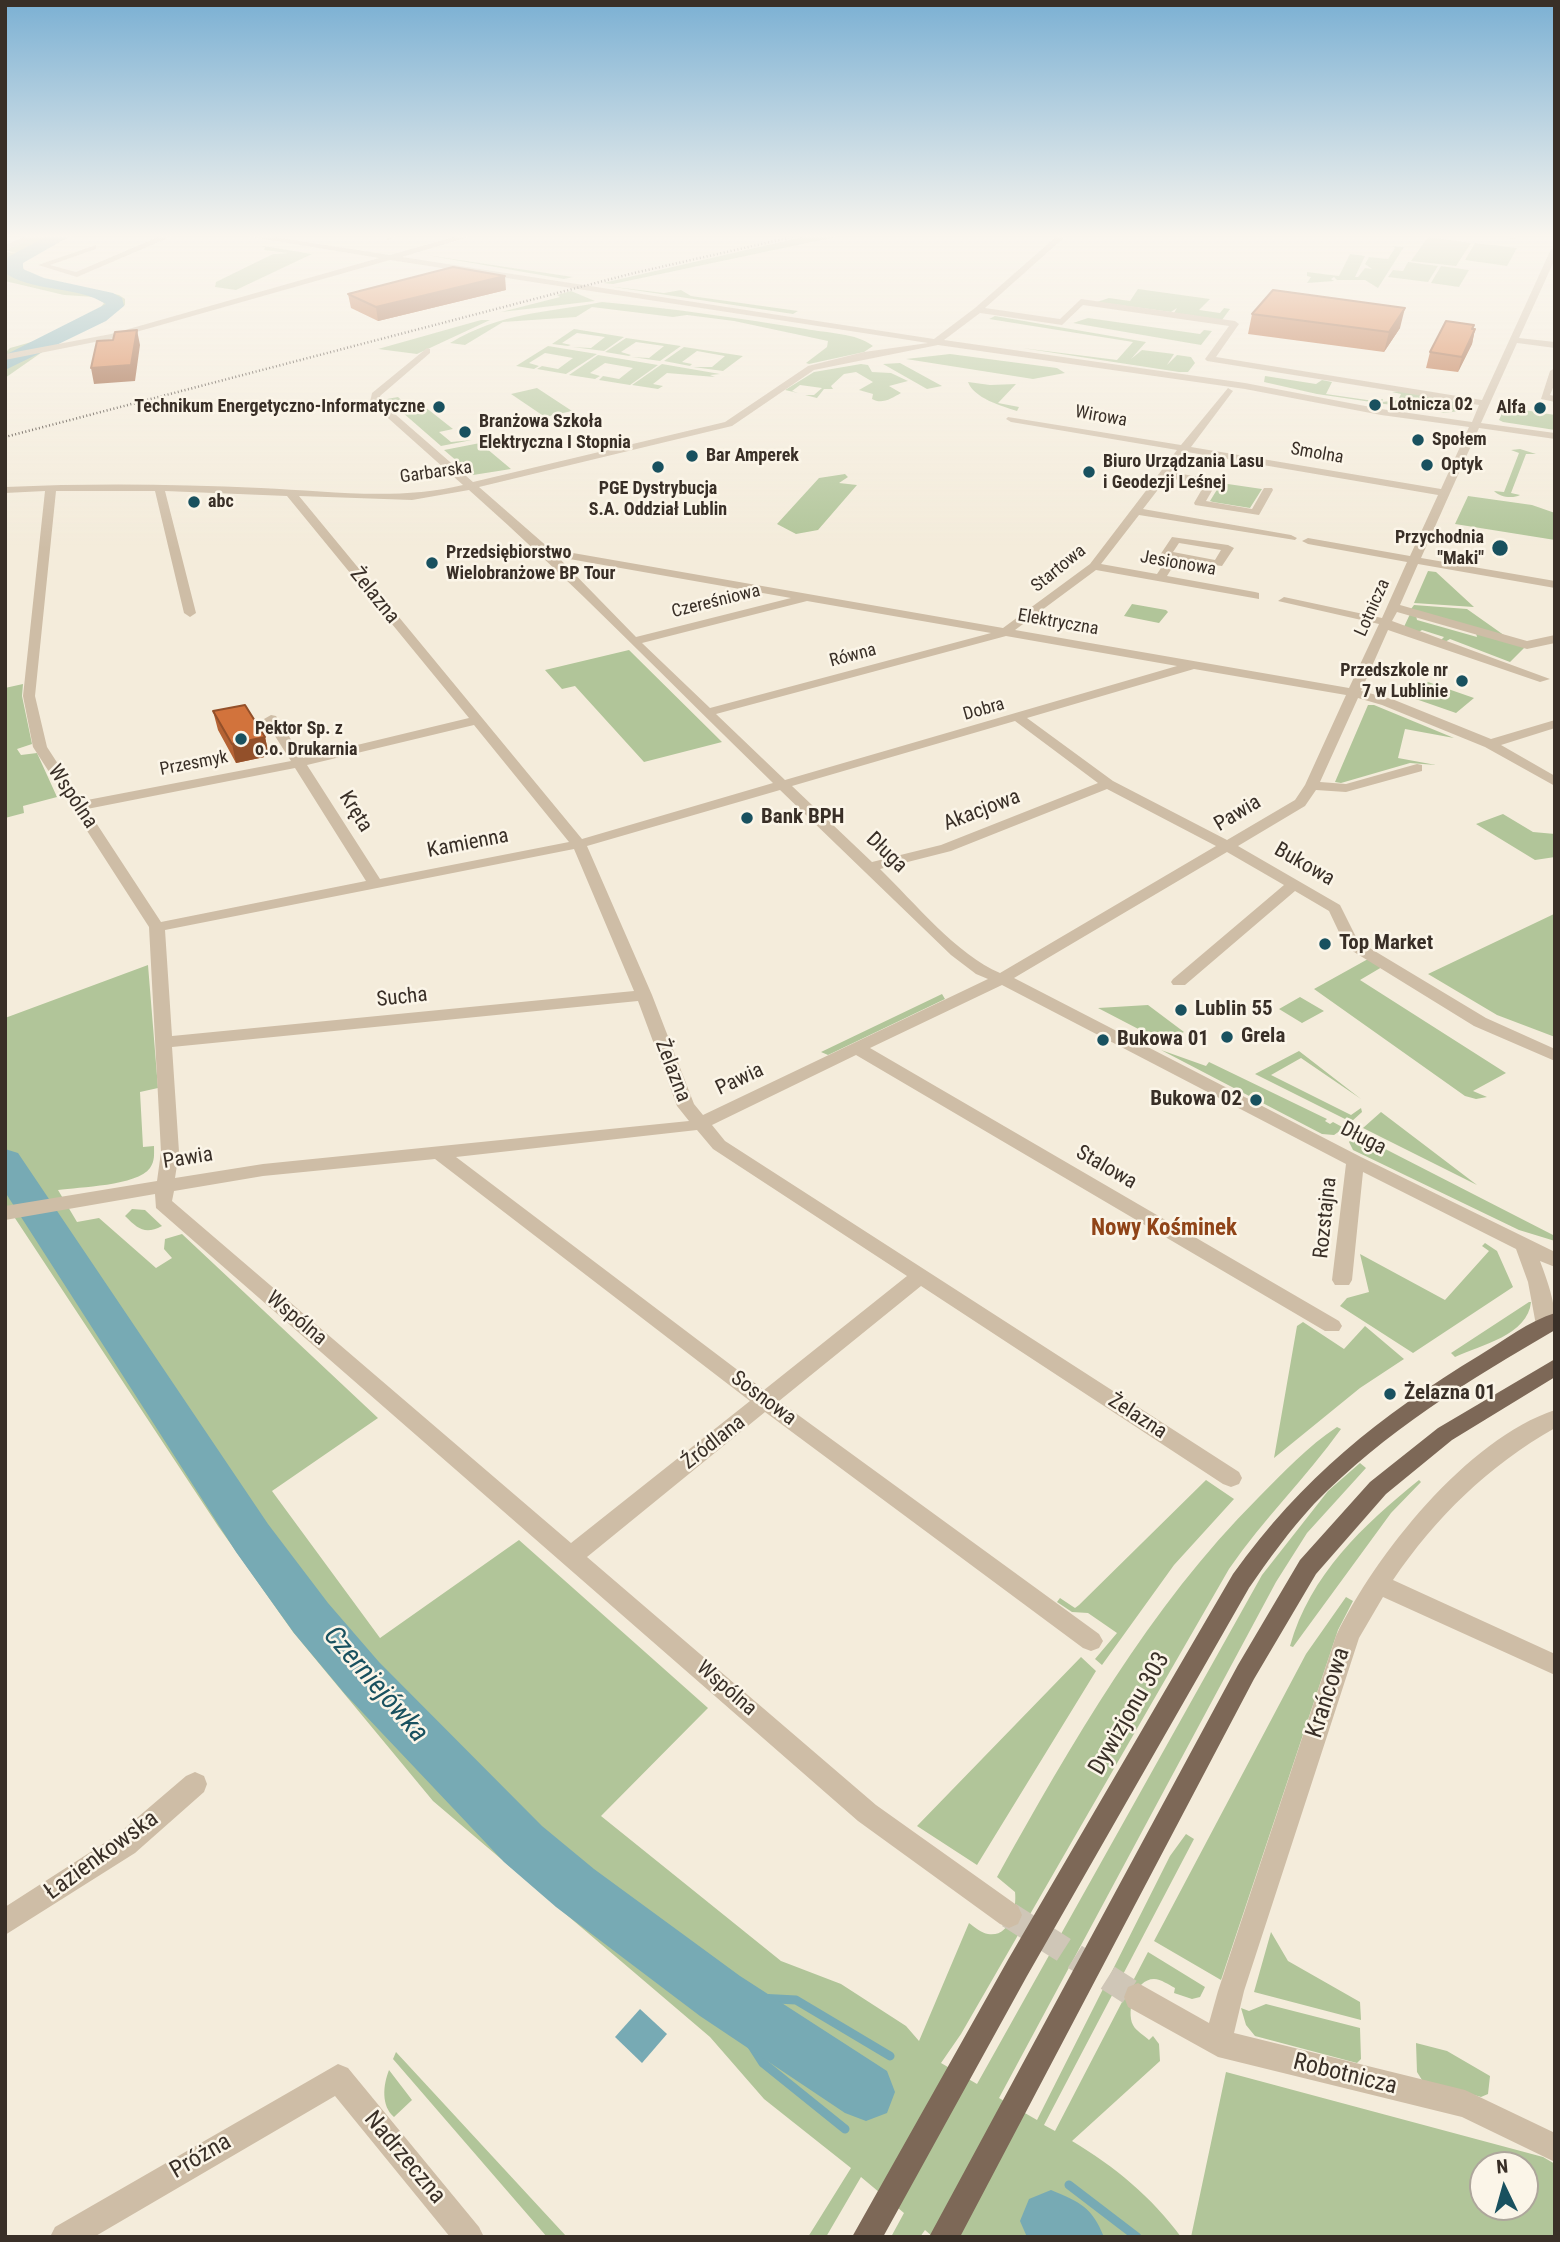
<!DOCTYPE html>
<meta charset="utf-8">
<style>
body{margin:0}
#map{position:relative;width:1560px;height:2242px;overflow:hidden;background:#f4ecdb;font-family:"Roboto Condensed",sans-serif}
canvas{display:block}
.frame{position:absolute;inset:0;border:7px solid #392f27;pointer-events:none}
.north{position:absolute;left:1469px;top:2151px;width:70px;height:70px;box-sizing:border-box;background:#fbf5e8;border:2px solid #ada69b;border-radius:50%;rotate:355deg;font-size:19px;font-weight:700;line-height:28px;text-align:center;color:#392f27}
.north::after{content:'';display:block;margin:auto;width:24px;height:32px;background:#19515f;clip-path:polygon(50% 0,100% 100%,50% 72%,0 100%)}
</style>
<div id="map">
<canvas width="1560" height="2242"></canvas>
<div class="frame"></div>
<div class="north">N</div>
</div>
<script>
const ctx = document.querySelector('canvas').getContext('2d');
ctx.lineJoin = 'round';
function paint(path, color) { ctx.fillStyle = color; ctx.fill(path, 'evenodd'); }
function stroke(path, color, width, dash) { ctx.strokeStyle = color; ctx.lineWidth = width; ctx.lineCap = dash ? 'butt' : 'round'; ctx.setLineDash(dash || []); ctx.stroke(path); }
function label(font, color, halo, rows, align = 'center') {
  ctx.font = font + ' "Roboto Condensed",sans-serif'; ctx.lineWidth = 5; ctx.setLineDash([]); ctx.textBaseline = 'middle'; ctx.strokeStyle = halo; ctx.fillStyle = color; for (const [text, x, y, turn = 0] of rows) {
    ctx.save(); ctx.translate(x, y); ctx.rotate((+turn || 0) * Math.PI / 180); ctx.textAlign = isNaN(turn) ? turn : align; if (halo) ctx.strokeText(text, 0, 0); ctx.fillText(text, 0, 0); ctx.restore();
  }
}
paint(new Path2D(`
 M40 235H74L30 255 22 264 25 272 45 280 119 295 125 299V305L98 323 58 341 5 378V353L10 348C39 340 86 329 104 303L94 297 64 295 5 281V252L16 253 5 250Z
 M811 235H845L613 284 603 283Z
 M1428 237 1471 243 1456 266 1411 261Z
 M1475 243 1517 248 1507 266 1465 260Z
 M264 246 312 254 236 290 215 287 216 282 273 254 287 253 264 250 265 247H261Z
 M1392 246 1404 247 1378 288 1365 280H1337L1334 277 1331 279 1334 281 1307 283 1311 277 1307 276V272L1339 276 1350 254 1365 256 1355 277H1358L1365 268 1372 269 1365 264 1369 257 1388 259 1395 248Z
 M426 255 573 277 564 279Z
 M1408 262 1438 266 1428 282 1388 277 1393 270 1403 271Z
 M1441 266 1469 270 1459 287 1431 283Z
 M607 286 664 293 681 290 691 296 798 311 793 314Z
 M1138 289 1210 299 1199 310 1220 313 1224 308 1230 309 1222 320 1174 313 1177 308 1171 312 1097 302 1109 298 1130 301Z
 M571 291 595 301 501 312 560 297 557 295Z
 M602 302C671 308 738 318 806 329 826 333 857 333 873 346L864 352 809 364 806 363 827 347 828 341 734 321 687 315 673 317 592 307 576 317 503 322 465 345 450 343C502 312 544 313 602 302Z
 M995 316 1146 342 1131 359 1142 350 1174 354 1167 365 1177 355 1191 357 1195 363 1188 372H1179L1022 348 1117 360 1133 342 989 319Z
 M1088 318 1200 334 1204 330 1212 331 1201 345 1073 323Z
 M481 320H490L417 354 378 349Z
 M574 329 624 337 604 351 572 347 591 348 605 337 577 333 562 343 571 345 568 346 552 344Z
 M626 338 681 346 660 361 632 357 649 358 664 346 636 342 621 352 631 355 629 356 605 352Z
 M548 346 597 354 566 374 537 369 542 366 558 369 573 358 545 353 529 363 539 366 534 369 516 366Z
 M684 347 743 356 723 371 693 367H712L725 356 697 351 682 362 692 364 690 366 664 361Z
 M950 354 1057 368 1065 373 1033 379 906 359Z
 M598 355 658 365 630 385 599 380 603 376 619 379 633 368 605 363 590 373 600 376 595 379 569 375Z
 M900 363 942 386 927 389 883 364Z
 M662 364 720 374 710 375 715 377 667 373 653 384 663 386 658 389 632 385Z
 M861 364 868 365 872 372 891 373 908 381 889 386 901 393C892 398 882 405 872 399L873 394 859 390 873 382 856 372 844 374 831 386 833 389H824L817 398 805 395H814L822 388 800 385 792 391 798 393 785 390 814 372Z
 M1265 376 1316 384 1322 380 1332 382 1326 394 1374 401 1383 399 1382 402 1398 400 1401 394 1392 392 1400 391 1456 402 1454 408 1458 411 1446 413 1317 394 1264 382Z
 M968 382 990 385 1016 384 998 403 1019 407 1017 411C1001 406 974 398 968 382Z
 M537 388 572 411 545 417 511 394Z
 M398 397 408 406 420 403 453 429 439 432 451 442 472 440 441 446 387 399Z
 M1505 407 1555 415V430L1503 422 1499 420Z
 M480 443 511 469 473 475 444 450Z
 M1520 449 1536 454H1526L1511 493 1520 495C1513 499 1499 497 1494 491L1504 492 1519 453 1511 450Z
 M845 474 848 477 839 483 857 485 818 530 796 534 777 524 819 478Z
 M1221 483 1262 489 1250 508 1213 502 1210 501Z
 M1468 496 1532 505 1555 513V540L1455 524Z
 M1428 571 1436 572 1474 607 1414 603Z
 M1132 604 1166 610 1168 612 1159 623 1124 616Z
 M1414 605 1467 609 1508 638 1411 609Z
 M1410 614 1416 615 1417 620 1477 637 1476 633 1525 647 1510 662 1450 639 1445 642 1440 641 1444 637 1422 630 1417 633 1403 629Z
 M629 650 722 742 644 762 575 686 562 689 545 670Z
 M1428 682 1474 698 1456 713 1410 697Z
 M23 684 22 696 32 744 17 749 21 755 37 753 57 797 23 806 24 813 5 818V688Z
 M1368 705H1374L1454 738 1405 729 1398 758 1436 765 1410 763 1341 783 1335 782Z
 M1503 814 1533 832 1555 834V857L1535 860 1476 824Z
 M1554 914 1555 1037 1497 1015 1428 974Z
 M1368 959 1382 967 1360 980 1506 1073 1473 1091 1487 1097 1476 1099 1465 1096 1314 989Z
 M148 965 158 1088 140 1092 143 1147 154 1146C154 1154 155 1161 150 1168 137 1186 79 1187 58 1190L77 1222 99 1218 156 1268 172 1258 164 1249 165 1239 182 1234 378 1418 272 1491 380 1638 519 1540 708 1708 601 1816 781 1961 841 1984 906 2026 919 2041 969 1923C974 1927 982 1933 988 1934 1010 1938 1017 1908 1015 1892L997 1877C1072 1743 1149 1607 1258 1498 1283 1473 1308 1446 1337 1427L1341 1429C1306 1478 1263 1519 1229 1569L961 2034 941 2063 977 2084 1262 1575 1328 1491 1360 1463 1366 1468 1307 1533 1276 1582 999 2098 1037 2120 1170 1856 1186 1834 1194 1839 1044 2125 1055 2131 1148 1952 1205 1987 1200 1997 1192 1999 1174 1993 1175 1988C1169 1985 1161 1979 1154 1979 1135 1979 1126 2011 1133 2025 1136 2031 1144 2035 1149 2040L1153 2036 1159 2044 1160 2061 1072 2141C1114 2166 1152 2197 1181 2237H933L925 2230 920 2237H891L904 2213 861 2177 826 2237H808L851 2168 764 2099 710 2037 433 1801 293 1632 218 1526 5 1203V1018Z
 M942 994 945 999 828 1055 821 1052Z
 M1300 997 1324 1011 1302 1023 1279 1009Z
 M1148 1005 1184 1032 1167 1039 1146 1033 1098 1008Z
 M1161 1050 1206 1066 1209 1062 1327 1119 1325 1121 1330 1124 1333 1122 1344 1128 1334 1135 1322 1134Z
 M1299 1051 1361 1099 1301 1058 1271 1075 1351 1115 1361 1108 1362 1112 1351 1122 1255 1074Z
 M1381 1112 1477 1185 1363 1128Z
 M1356 1134 1555 1236V1241L1519 1230 1353 1150 1349 1142Z
 M132 1209 145 1210 162 1226C145 1235 138 1229 125 1216Z
 M1485 1243 1497 1251 1513 1287 1413 1353 1340 1306 1347 1298 1369 1292 1360 1254 1445 1300 1489 1251 1482 1246Z
 M1529 1302H1531C1528 1335 1481 1345 1455 1357L1451 1353Z
 M1303 1322 1344 1349 1365 1326 1404 1359 1360 1388 1274 1458 1297 1326Z
 M1206 1480 1234 1499 1174 1565 1102 1665 1095 1659 1117 1633 1088 1613 1072 1612 1057 1602 1060 1598 1075 1608 1079 1605Z
 M1419 1480 1421 1482 1391 1513 1293 1647 1290 1646C1310 1575 1363 1525 1419 1480Z
 M1346 1597 1353 1601 1338 1630 1221 1980 1154 1941 1306 1654Z
 M1081 1657 1096 1671 977 1865 917 1826Z
 M1271 1932 1288 1961 1360 2002 1361 2020 1254 1992Z
 M1266 2004 1360 2028 1361 2059 1357 2063 1255 2036 1246 2025 1241 2008 1249 2011Z
 M1416 2043 1447 2051 1490 2076 1488 2094 1481 2097 1422 2080 1417 2072Z
 M396 2052 566 2236V2237H547L393 2059Z
 M389 2070 412 2100 394 2117C381 2106 383 2085 389 2070Z
 M1226 2072 1543 2157 1555 2164V2237H1191ZM1483 2165H1525V2207H1483Z`), '#b1c599');
paint(new Path2D(`
 M640 2009 667 2034 642 2063 615 2037Z`), '#77aab4');
stroke(new Path2D(`
 M720 1996 796 2000 890 2056
 M720 1996 763 2063 845 2129
 M1069 2185 1137 2237`), '#77aab4', 9);
paint(new Path2D(`
 M49 235H72L23 263V269L44 278 113 293 122 298 124 306 106 321 5 370V355L106 304C77 286 38 292 8 275L5 271 8 257Z
 M5 1149 18 1153 268 1524 328 1603 379 1662 542 1826 594 1869 740 1976 887 2071 895 2092 887 2113 866 2121 845 2113 700 2016 556 1907 504 1862 345 1694 294 1633 236 1552 5 1192Z
 M1051 2190C1080 2202 1092 2207 1104 2237H1027L1020 2221 1029 2199Z`), '#77aab4');
stroke(new Path2D(`
 M1009 1915 1138 1997`), '#cfc6b7', 26, [26, 13]);
paint(new Path2D(`
 M29 235H41L5 250V245Z
 M163 235H175L77 277 38 265 96 245V249L50 265 76 272Z
 M239 235H261L390 255 461 235H475L402 257 934 339 975 308 1058 235H1067L985 308 1060 319 1081 299 1235 321 1239 324 1216 357 1482 400 1551 249 1555 247V259L1519 338 1555 342V348L1517 343 1481 423 1555 433V439L1479 428 1421 558 1555 581V588L1418 564 1400 605 1527 641 1555 635V643L1527 649 1397 612 1392 621 1550 679 1540 682 1388 630 1361 691 1392 699 1491 739 1555 720V728L1501 745 1555 776V786L1485 747 1382 705 1358 698 1320 782 1346 784 1417 764 1422 765V771L1346 792 1316 790 1305 806 1238 846 1340 905 1358 941 1486 1018 1555 1049V1061L1474 1026 1346 947 1329 911 1295 891 1185 985H1173L1171 982 1173 979 1284 885 1227 852 1014 978 1361 1157 1555 1252V1267L1540 1261C1547 1280 1559 1310 1553 1330H1539L1536 1325 1528 1282 1516 1249 1363 1172 1352 1280 1349 1285H1335L1332 1280 1346 1164 1002 985 870 1048 1339 1321 1342 1326 1339 1331H1325L856 1055 712 1125 725 1141 1239 1472 1242 1478 1239 1484 1231 1487 1223 1484 921 1286 779 1401 1099 1634 1103 1641 1099 1648 1091 1651 1083 1648 765 1412 587 1557 876 1805 1018 1906 1022 1915 1018 1924 1009 1928 1000 1924 858 1821 156 1208 155 1194 5 1220V1206L157 1181 161 1152 149 927 33 747 23 696 45 491 5 493V487C90 483 176 484 261 488 329 491 397 501 463 485L370 402 372 393 427 348 430 349V353L380 396V401L473 482 725 422 808 366 864 352 928 343 390 260 115 338 5 360V354L111 334 379 258ZM1083 305 1229 326 1205 359 1207 361 1479 405 1472 422 1381 409 1245 383 944 340 980 313 1062 325ZM938 345 1245 389 1381 415 1469 427 1441 489 1191 447 1233 391 1228 388 1181 445 1008 417 1006 419 1011 422 1177 450 1090 564 1003 628 550 549 479 487 732 426 814 370ZM1187 452 1438 495 1410 556 1308 538 1302 541 1308 544 1407 562 1382 618 1284 597 1278 601 1379 624 1349 688 1015 630 1096 570 1259 599V593L1255 592 1167 576 1177 560 1222 566 1234 548 1228 545 1172 537 1160 555 1167 559 1157 574 1101 564 1139 515 1295 540 1297 538 1291 535 1143 509 1167 478 1205 484 1194 503 1195 505 1259 515 1273 490 1272 488H1264L1252 509 1206 501 1217 482 1216 480 1171 472ZM469 490C574 583 672 685 773 783L582 839 299 496 412 500ZM56 491H155L184 613 190 617 196 613 165 491 287 496 469 718 303 758 276 716 271 715 264 719 291 761 82 801 47 747 35 696ZM1179 543 1221 550 1215 560 1173 552ZM558 557 791 598 636 637ZM807 601 991 633 710 708 642 643ZM1006 636 1177 666 785 780 716 714ZM1194 669 1346 695 1305 785 1295 800 1227 840 1113 781 1027 718ZM1015 721 1098 783 941 845 872 862 792 786ZM474 725 569 842 380 879 307 765ZM295 768 366 881 161 922 87 809ZM1107 789 1216 846 1000 973C957 955 914 902 880 869L951 851ZM780 790 951 955 976 974 988 979 703 1115 694 1104 652 995 587 846ZM574 849 634 991 172 1036 165 930ZM638 1001 677 1106 689 1121 263 1164 175 1178 179 1152 172 1047ZM697 1130 713 1149 907 1276 764 1390 456 1157ZM435 1159 750 1401 571 1543 172 1201 174 1191 263 1176Z
 M389 235H399L386 241Z
 M1512 235H1520L1514 240 1510 238Z
 M1555 368V383L1550 395 1555 396V402L1541 399 1550 371Z
 M1555 1410V1428C1488 1466 1436 1517 1393 1580L1555 1654V1675L1383 1597 1359 1638 1244 1991 1234 2033 1465 2090 1555 2133V2162L1462 2117 1218 2057 1128 2007 1124 1997 1128 1987 1138 1983 1209 2023 1218 1991 1336 1636C1375 1555 1467 1439 1555 1410Z
 M195 1772 204 1776 207 1784 204 1792 135 1853 5 1935V1907L117 1835 186 1776Z
 M338 2064 348 2068 479 2227 484 2237H450L335 2096 94 2237H50L55 2227Z`), '#cebda6');
paint(new Path2D(`
 M1555 1313V1330C1469 1380 1384 1432 1314 1504 1290 1530 1269 1559 1249 1588L1027 1976 883 2237H852L1009 1958 1233 1574C1303 1477 1378 1417 1480 1355 1503 1341 1529 1321 1555 1313Z
 M1555 1359V1377L1452 1440 1386 1494 1316 1574 1254 1679 960 2237H929L1238 1665 1300 1560 1370 1482 1438 1428Z`), '#7d6857');
stroke(new Path2D(`
 M5 437 634 273 801 235`), '#392f27', 2.5, [1, 2.5]);
paint(new Path2D(`
 M506 290 378 321 351 308 348 294Z
 M1252 314 1400 328 1384 352 1248 334Z
 M1474 325 1473 329H1475L1472 344 1458 372 1426 368 1430 352Z
 M213 711 265 737 269 756 236 763 218 730Z`), '#b56334');
paint(new Path2D(`
 M505 276 506 290 378 321 376 307Z
 M1405 308 1400 328 1384 352 1389 332Z
 M1475 329 1472 344 1458 372 1462 357Z
 M137 330 140 345 135 381 94 384 91 368Z
 M265 737 269 756 236 763 232 744Z`), '#93502a');
const building = new Path2D(`
 M453 267 505 276 376 307 348 294Z
 M1273 290 1405 308 1389 332 1252 314Z
 M1446 321 1474 325 1472 329H1475L1462 357 1430 352Z
 M137 330 131 365 91 368 97 341 113 340 115 332Z
 M245 705 265 737 232 744 213 711Z`);
paint(building, '#d2733c');
stroke(building, '#93502a', 2);
const sky = ctx.createLinearGradient(0, 0, 0, 549);
sky.addColorStop(0, '#7bb0d3');
sky.addColorStop(0.43, '#faf6ef');
sky.addColorStop(1, '#faf6ef00');
ctx.fillStyle = sky;
ctx.fillRect(0, 0, 1560, 549);
for (const [x, y, r, color] of [
 [1375,405,7,"#19515f"],
 [439,407,7,"#19515f"],
 [1540,408,7,"#19515f"],
 [465,432,7,"#19515f"],
 [1418,440,7,"#19515f"],
 [692,456,7,"#19515f"],
 [1427,465,7,"#19515f"],
 [658,467,7,"#19515f"],
 [1089,472,7,"#19515f"],
 [194,502,7,"#19515f"],
 [1500,548,9,"#19515f"],
 [432,563,7,"#19515f"],
 [1462,681,7,"#19515f"],
 [241,739,7,"#19515f"],
 [747,818,7,"#19515f"],
 [1325,944,7,"#19515f"],
 [1181,1010,7,"#19515f"],
 [1227,1037,7,"#19515f"],
 [1103,1040,7,"#19515f"],
 [1256,1100,7,"#19515f"],
 [1390,1394,7,"#19515f"]
]) { const dot = new Path2D(); dot.arc(x, y, r, 0, 2 * Math.PI); ctx.fillStyle = color; ctx.fill(dot); stroke(dot, '#fbf5e8', 2.5); }
label('bold 18px', '#392f27', '#fbf5e8', [
 ["Lotnicza 02",1389,405],
 ["Technikum Energetyczno-Informatyczne",425,407,"right"],
 ["Alfa",1526,408,"right"],
 ["Branżowa Szkoła",479,422],
 ["Elektryczna I Stopnia",479,443],
 ["Społem",1432,440],
 ["Bar Amperek",706,456],
 ["Biuro Urządzania Lasu",1103,462],
 ["i Geodezji Leśnej",1103,483],
 ["Optyk",1441,465],
 ["PGE Dystrybucja",658,489,"center"],
 ["S.A. Oddział Lublin",658,510,"center"],
 ["abc",208,502],
 ["Przychodnia",1484,538,"right"],
 ["\"Maki\"",1484,559,"right"],
 ["Przedsiębiorstwo",446,553],
 ["Wielobranżowe BP Tour",446,574],
 ["Przedszkole nr",1448,671,"right"],
 ["7 w Lublinie",1448,692,"right"],
 ["Pektor Sp. z",255,729],
 ["o.o. Drukarnia",255,750]
], 'left');
label('18px', '#392f27', '#fbf5e8', [
 ["Wirowa",1101,417,10],
 ["Smolna",1317,454,10],
 ["Garbarska",436,473,-8],
 ["Jesionowa",1178,564,10],
 ["Startowa",1059,569,-39],
 ["Czereśniowa",716,602,-14],
 ["Lotnicza",1373,608,-66],
 ["Elektryczna",1058,623,10],
 ["Równa",853,656,-15],
 ["Dobra",984,710,-16],
 ["Przesmyk",194,764,-11]
]);
label('21px', '#392f27', '#fbf5e8', [
 ["Żelazna",374,596,51],
 ["Wspólna",72,797,56],
 ["Akacjowa",982,811,-21],
 ["Kręta",355,812,58],
 ["Pawia",1238,814,-31],
 ["Kamienna",468,844,-11],
 ["Długa",886,853,44],
 ["Bukowa",1304,865,30],
 ["Sucha",402,998,-6],
 ["Żelazna",672,1071,69],
 ["Pawia",740,1080,-25],
 ["Długa",1363,1139,27],
 ["Pawia",188,1159,-9],
 ["Stalowa",1106,1168,30],
 ["Rozstajna",1326,1218,-84],
 ["Wspólna",296,1319,40],
 ["Sosnowa",763,1399,37],
 ["Żelazna",1137,1417,33],
 ["Źródlana",714,1443,-38],
 ["Wspólna",726,1689,41]
]);
label('bold 21px', '#392f27', '#fbf5e8', [
 ["Bank BPH",761,818],
 ["Top Market",1339,944],
 ["Lublin 55",1195,1010],
 ["Grela",1241,1037],
 ["Bukowa 01",1117,1040],
 ["Bukowa 02",1242,1100,"right"],
 ["Żelazna 01",1404,1394]
], 'left');
label('bold 23px', '#904418', '#fbf5e8', [
 ["Nowy Kośminek",1164,1229]
]);
label('24px', '#392f27', '#fbf5e8', [
 ["Krańcowa",1329,1693,-72],
 ["Dywizjonu 303",1130,1714,-60],
 ["Łazienkowska",102,1856,-36],
 ["Robotnicza",1345,2075,14],
 ["Próżna",201,2157,-30],
 ["Nadrzeczna",404,2158,50]
]);
label('italic 28px', '#19515f', '#fbf5e8', [
 ["Czerniejówka",375,1685,49]
]);
</script>
